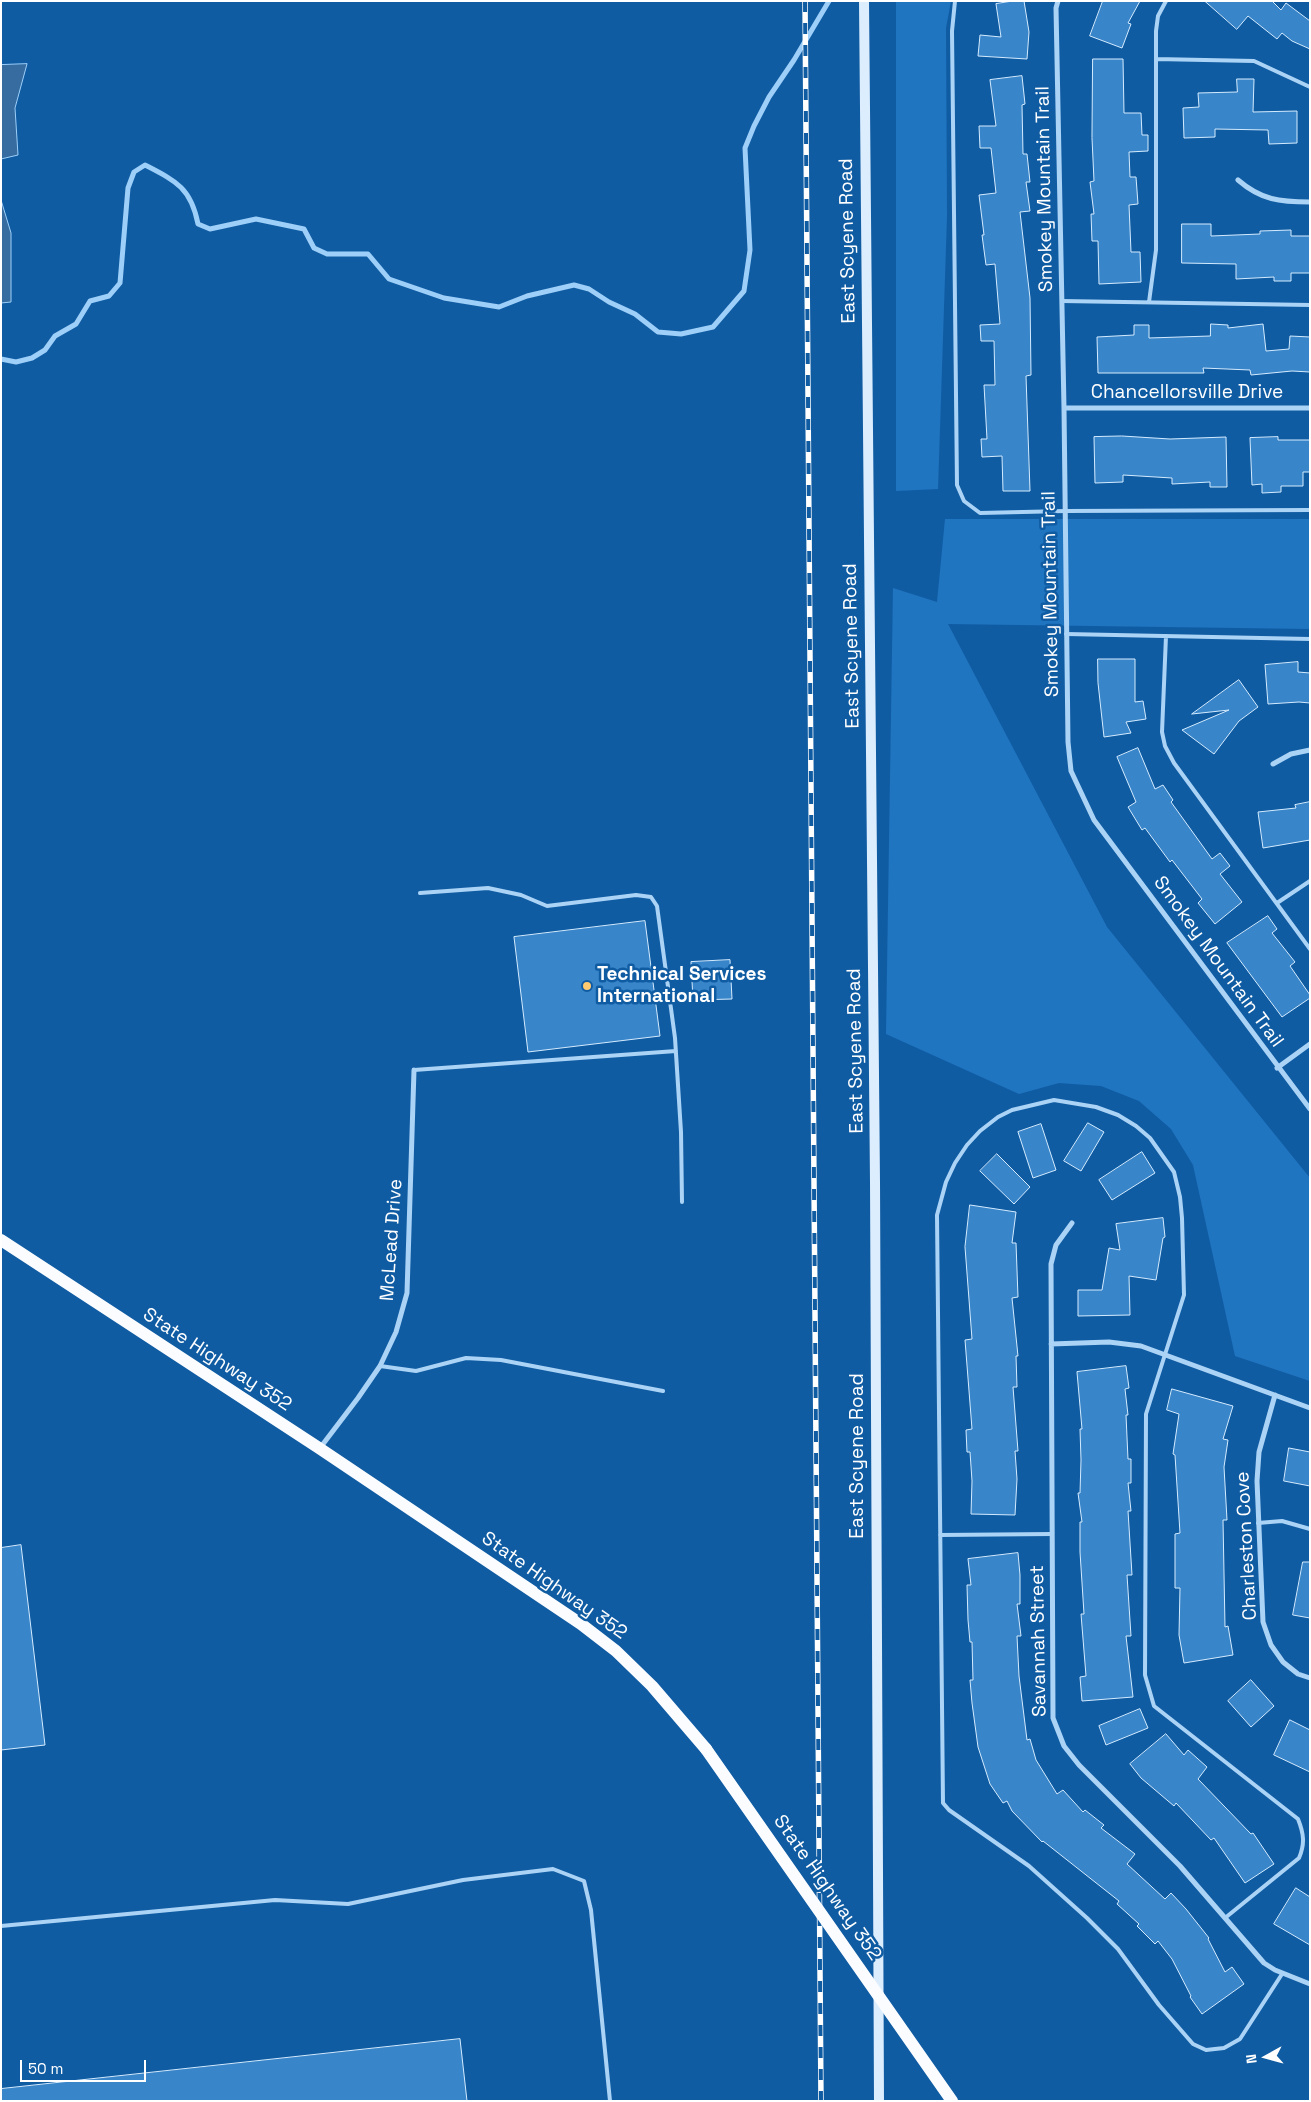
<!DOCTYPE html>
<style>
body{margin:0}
#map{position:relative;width:1311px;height:2102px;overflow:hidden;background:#105ca3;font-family:"Space Grotesk",sans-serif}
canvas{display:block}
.frame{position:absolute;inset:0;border:2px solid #fff;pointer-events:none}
.north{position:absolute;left:1241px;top:2032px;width:50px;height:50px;-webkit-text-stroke:4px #105ca3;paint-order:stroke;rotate:263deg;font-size:14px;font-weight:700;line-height:20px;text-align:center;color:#fff}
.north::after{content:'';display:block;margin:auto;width:18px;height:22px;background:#fff;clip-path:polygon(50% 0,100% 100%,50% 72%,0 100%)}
.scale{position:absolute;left:20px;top:2060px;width:126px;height:22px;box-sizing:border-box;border:2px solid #fff;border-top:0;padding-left:6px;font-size:15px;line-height:18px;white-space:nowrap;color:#fff;-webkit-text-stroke:4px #105ca3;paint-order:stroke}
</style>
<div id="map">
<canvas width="1311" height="2102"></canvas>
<div class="frame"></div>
<div class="north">N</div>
<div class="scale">50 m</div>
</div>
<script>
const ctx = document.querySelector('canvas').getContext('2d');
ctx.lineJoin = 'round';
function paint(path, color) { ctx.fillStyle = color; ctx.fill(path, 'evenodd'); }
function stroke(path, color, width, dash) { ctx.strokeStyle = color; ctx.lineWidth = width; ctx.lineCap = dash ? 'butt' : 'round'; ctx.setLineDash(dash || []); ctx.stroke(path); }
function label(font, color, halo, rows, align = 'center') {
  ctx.font = font + ' "Space Grotesk",sans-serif'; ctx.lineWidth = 5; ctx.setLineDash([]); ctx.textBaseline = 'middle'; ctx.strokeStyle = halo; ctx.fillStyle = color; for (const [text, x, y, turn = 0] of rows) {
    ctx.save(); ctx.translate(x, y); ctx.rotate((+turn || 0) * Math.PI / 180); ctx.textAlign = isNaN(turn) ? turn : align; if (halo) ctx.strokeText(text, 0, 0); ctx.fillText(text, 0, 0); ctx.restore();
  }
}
paint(new Path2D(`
 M896 1H951L946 28 947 216 938 489 896 491Z
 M945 519H1310V629L948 624 1107 927 1310 1178V1381L1235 1356 1193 1165 1171 1129 1139 1101 1101 1086 1059 1083 1019 1094 886 1034 893 588 937 602Z`), '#2075c1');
const water = new Path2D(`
 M27 64 15 108 18 155 1 159V65Z
 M1 200 11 233V302L1 303Z`);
paint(water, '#376ca0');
stroke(water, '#9dcff9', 1);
stroke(new Path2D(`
 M1 359 16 362 32 358 45 350 55 336 76 324 90 301 109 296 120 283 128 188 134 172 145 165C176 181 191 188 198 224L210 229 256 219 304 229 314 248 327 254H368L389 279 444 298 499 307 527 296 574 285 589 289 609 302 635 314 658 332 681 334 713 327 744 291 750 250 745 148 754 126 769 97 794 60 829 1`), '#9dcff9', 5);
const building = new Path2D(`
 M1013 1H1024L1029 32 1027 59 978 56 980 35 1001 37 996 4Z
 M1103 1H1140L1128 23 1131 24 1122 48 1090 36Z
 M1205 1H1272L1281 10 1286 3 1310 21V49L1292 41 1282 33 1277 39 1248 16 1237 29Z
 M1093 59H1123L1124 113H1141L1142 135H1148V151L1129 152 1130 177H1136L1138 204 1129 205 1131 252H1140L1141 282 1099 284 1098 241H1092L1091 214H1094L1090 182 1094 181 1092 138Z
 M1022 76 1025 104 1022 105 1023 154H1027L1030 182H1026L1030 211 1020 212 1030 298 1031 375 1026 376 1030 491H1003L1002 456 982 457 981 439H987L984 385H995L994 341H981L980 325 1000 324 995 264 986 265 982 235H984L979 195 996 193 991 148H980L979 126H996L990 80Z
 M1237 79H1254L1253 112 1297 111V143L1269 144 1268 130 1215 129V137L1184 138 1183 108 1199 107 1198 93 1237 92Z
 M1182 224H1211V236L1260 234V231L1291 230V236H1310V273H1291V281H1274V277L1236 279V264L1182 263Z
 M1211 324 1228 325V328L1263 324 1266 351 1289 349 1290 336 1310 337V372L1292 371 1251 375 1250 370 1203 368 1204 373H1098L1097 337 1134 335V325H1149V338L1210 336Z
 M1122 436 1170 439 1226 437 1227 487H1210V482L1172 484V478L1123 475V482L1095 483 1094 437Z
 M1278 437V440H1310V472H1303V486H1281V492L1262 493V484L1252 485 1250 438Z
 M1098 659H1135V702L1143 701 1146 719 1126 722 1131 733 1104 737 1098 683Z
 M1298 662V672L1310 673V703L1299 702 1268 704 1265 665Z
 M1239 680 1258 707 1239 721 1214 754 1182 730 1229 710 1192 714Z
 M1138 748 1155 789 1163 785 1173 800 1171 802 1212 859 1220 853 1230 866 1220 874 1242 902 1215 924 1198 903 1202 899 1172 860 1170 862 1145 828 1142 830 1128 807 1136 802 1117 757Z
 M1310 802V840L1263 848 1258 812 1296 808 1295 805Z
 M1268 916 1277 929 1272 933 1295 962 1290 966 1310 995V998L1282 1017 1227 943Z
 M645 921 660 1036 528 1052 514 937Z
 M730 960 732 999 693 1000 691 962Z
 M1088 1123 1104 1132 1081 1171 1064 1161Z
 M1041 1124 1056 1170 1033 1178 1018 1132Z
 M1142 1152 1155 1173 1112 1200 1099 1180Z
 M997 1154 1030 1187 1014 1204 980 1171Z
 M970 1205 1016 1212 1012 1243H1016L1018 1297 1012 1298 1018 1356H1016L1017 1387H1013L1018 1451H1015L1017 1479 1015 1515 971 1514 972 1481 970 1452H967L966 1430 972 1429 965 1340 972 1339 965 1247Z
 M1163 1218 1165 1237 1163 1238 1156 1280 1129 1276 1130 1315 1078 1316V1290H1102L1109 1248 1120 1250 1116 1224Z
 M1126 1366 1129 1388 1125 1389 1128 1415H1126L1128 1459H1131V1483H1128L1131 1511H1128L1132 1575H1127L1131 1636H1126L1133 1697 1082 1701 1080 1677 1086 1676 1081 1614H1084L1080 1552V1522H1082L1078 1493H1080L1081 1460 1080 1429H1082L1077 1372Z
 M1172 1389 1233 1406 1223 1439 1228 1440 1224 1467 1227 1520H1223L1225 1627 1228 1626 1233 1655 1184 1663 1179 1635 1180 1588H1175V1534L1180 1533 1175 1455 1173 1454 1179 1414 1167 1410Z
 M1289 1448 1310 1452V1486L1284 1481Z
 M21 1545 45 1745 1 1750V1548Z
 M1018 1553 1020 1575V1604H1017L1021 1636H1017L1019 1676 1027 1740 1030 1739 1036 1760 1057 1794 1063 1790 1083 1812 1085 1810 1104 1825 1101 1828 1135 1854 1127 1864 1165 1899 1171 1893 1186 1909 1209 1938 1208 1939 1225 1972 1232 1967 1244 1984 1202 2014 1190 1997 1191 1996 1172 1959 1158 1941 1155 1944 1137 1926 1139 1924 1117 1904 1119 1901 1043 1841 1042 1842 1012 1811 1007 1801 1003 1803 990 1784 978 1747 972 1703 970 1680H973L972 1642H970L968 1620 967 1585H971L968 1559Z
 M1303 1562H1310V1618L1293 1615Z
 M1251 1680 1274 1706 1251 1727 1228 1701Z
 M1140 1709 1148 1728 1106 1745 1099 1726Z
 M1290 1720 1310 1730V1772L1274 1755Z
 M1166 1734 1184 1755 1188 1750 1207 1767 1198 1779 1251 1834 1253 1833 1274 1864 1245 1883 1214 1838 1211 1840 1176 1803 1174 1806 1141 1778 1130 1764Z
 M1296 1888 1310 1897V1945L1274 1924Z
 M460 2039 467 2101H1V2089Z`);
paint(building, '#3985c9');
stroke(building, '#d4ebfe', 1);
stroke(new Path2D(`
 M955 1 952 31 957 485 964 501 980 513 1065 511 1310 510
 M1156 59 1254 61 1310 87
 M1062 301 1310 305
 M1149 302 1156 250V31L1158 16 1166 1
 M1066 634 1310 639
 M1166 636 1162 732 1165 746 1174 763 1310 949
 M420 893 488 888 521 895 547 906 636 895 651 897 657 906 675 1038 681 1132 682 1202
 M1277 903 1310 881
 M414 1070 676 1051
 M380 1366 416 1371 466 1358 501 1360 663 1391
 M1258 1523 1282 1521 1310 1529
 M940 1535 1052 1534
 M1225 1918 1299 1858C1305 1844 1304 1834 1298 1819L1154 1706 1145 1675 1146 1414 1184 1295 1182 1218 1180 1197 1174 1172 1150 1138 1136 1126 1118 1115 1096 1107 1054 1100 1012 1110 998 1117 980 1131 967 1145 955 1163 946 1182 937 1215 943 1803 949 1810 1029 1866 1087 1918 1118 1949 1159 2005 1193 2044 1206 2050 1224 2048 1240 2039 1282 1974
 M1 1926 275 1900 348 1904 463 1880 553 1869 584 1881 591 1910 610 2101`), '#abd3f6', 4);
stroke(new Path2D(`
 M1058 1 1056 8 1064 408 1068 742 1071 771 1094 820 1310 1109
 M1238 180C1261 200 1280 202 1310 202
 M1064 408H1310
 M1273 764 1291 754 1310 750
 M1277 1068 1310 1044
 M1072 1223 1056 1245 1051 1264 1053 1718 1064 1746 1079 1765 1180 1866 1264 1963 1275 1970 1310 1984
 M1051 1344 1109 1342 1141 1346 1310 1408
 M1275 1395 1259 1452 1257 1481 1263 1622 1271 1645 1283 1662 1298 1674 1310 1678
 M320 1448 358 1398 380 1366 396 1332 407 1293 414 1070`), '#abd3f6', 5);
stroke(new Path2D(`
 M864 1 875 1181 879 2101`), '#dcedfe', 10);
stroke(new Path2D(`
 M1 1240 319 1448 581 1624 616 1651 652 1686 706 1749`), '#fafcff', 12);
const rail = new Path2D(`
 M805 1 821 2101`);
stroke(rail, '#fff', 5.5);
stroke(rail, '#105ca3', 4, [11]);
stroke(new Path2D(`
 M706 1749 952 2101`), '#fafcff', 12);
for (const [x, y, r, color] of [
 [587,986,5,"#ffca70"]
]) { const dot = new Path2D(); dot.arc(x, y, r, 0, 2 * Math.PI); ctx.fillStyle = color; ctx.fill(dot); stroke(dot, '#105ca3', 2); }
label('19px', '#fff', '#105ca3', [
 ["Smokey Mountain Trail",1045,189,-91],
 ["East Scyene Road",848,241,-91],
 ["Chancellorsville Drive",1187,393],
 ["Smokey Mountain Trail",1051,594,-91],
 ["East Scyene Road",852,646,-91],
 ["Smokey Mountain Trail",1218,962,54],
 ["East Scyene Road",856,1051,-91],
 ["McLead Drive",392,1240,-86],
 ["State Highway 352",217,1360,33],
 ["East Scyene Road",858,1456,-90],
 ["Charleston Cove",1247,1546,-93],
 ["State Highway 352",554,1586,35],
 ["Savannah Street",1039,1641,-91],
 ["State Highway 352",827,1888,55]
]);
label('bold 19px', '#fff', '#105ca3', [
 ["Technical Services",597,975],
 ["International",597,997]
], 'left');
</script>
